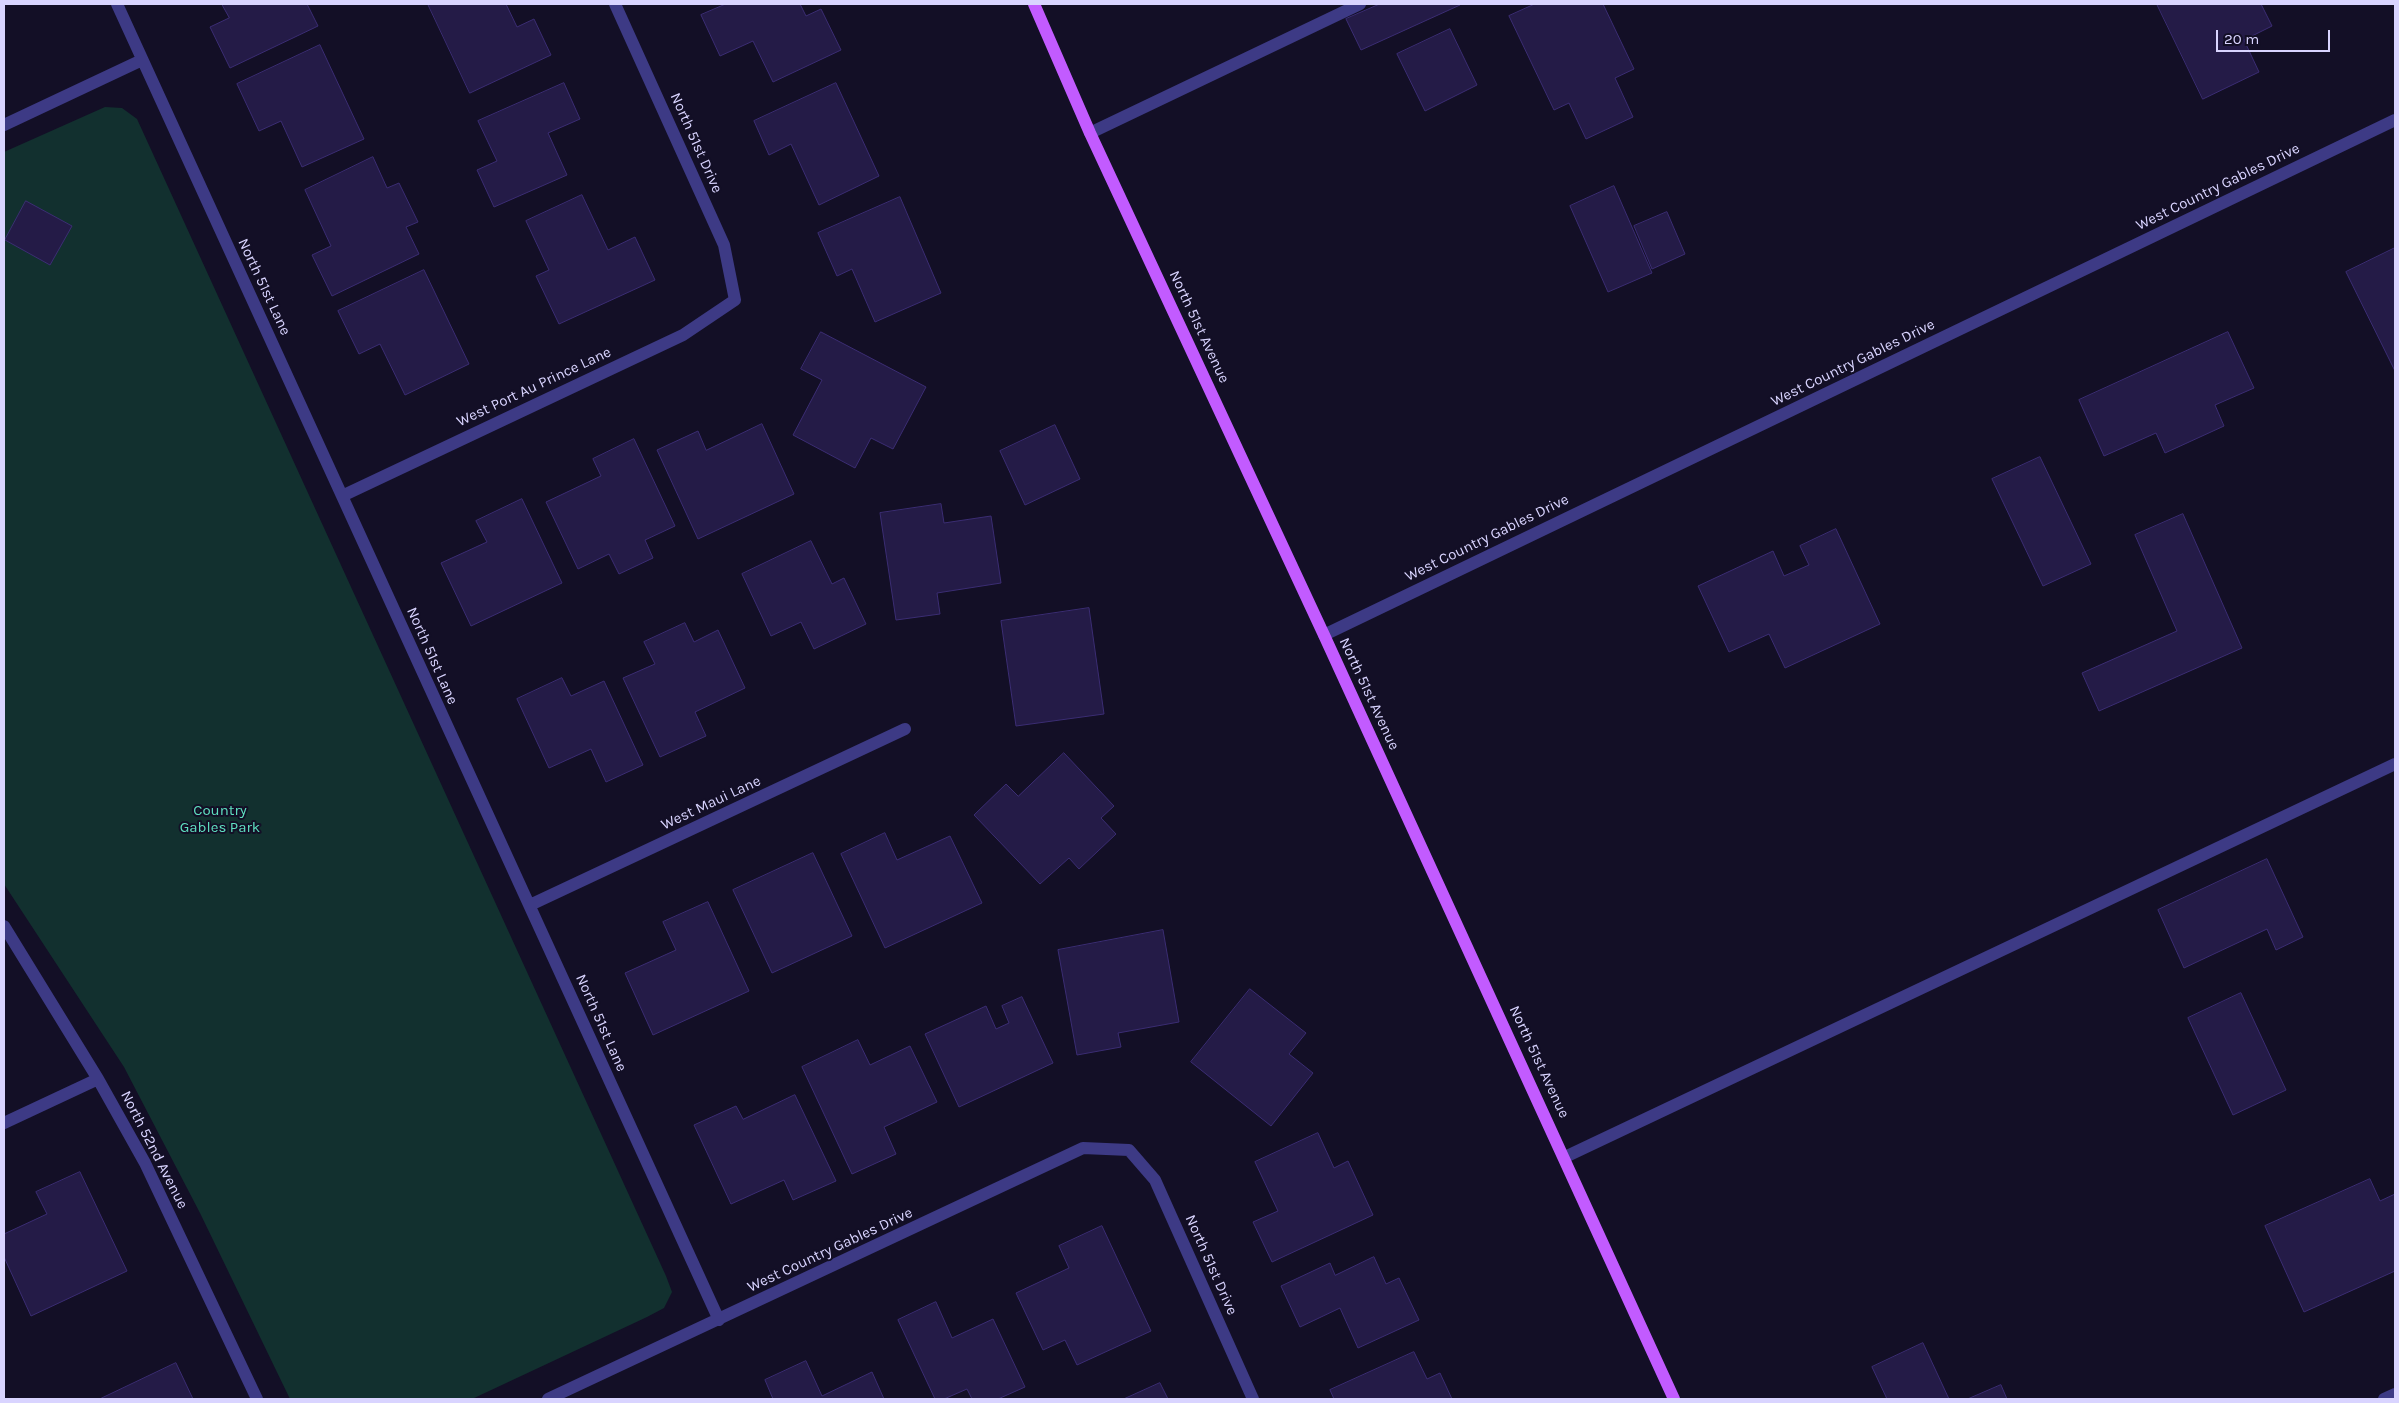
<!DOCTYPE html>
<style>
body{margin:0}
#map{position:relative;width:2399px;height:1403px;overflow:hidden;background:#130f26;font-family:Karla,sans-serif}
canvas{display:block}
.frame{position:absolute;inset:0;border:5px solid #d9d4ff;pointer-events:none}
.scale{position:absolute;left:2216px;top:30px;width:114px;height:22px;box-sizing:border-box;border:2px solid #d9d4ff;border-top:0;padding-left:6px;font-size:15px;line-height:18px;white-space:nowrap;color:#d9d4ff;-webkit-text-stroke:4px #130f26;paint-order:stroke}
</style>
<div id="map">
<canvas width="2399" height="1403"></canvas>
<div class="frame"></div>
<div class="scale">20 m</div>
</div>
<script>
const ctx = document.querySelector('canvas').getContext('2d');
ctx.lineJoin = 'round';
function paint(path, color) { ctx.fillStyle = color; ctx.fill(path, 'evenodd'); }
function stroke(path, color, width, dash) { ctx.strokeStyle = color; ctx.lineWidth = width; ctx.lineCap = dash ? 'butt' : 'round'; ctx.setLineDash(dash || []); ctx.stroke(path); }
function label(font, color, halo, rows, align = 'center') {
  ctx.font = font + ' Karla,sans-serif'; ctx.lineWidth = 4; ctx.setLineDash([]); ctx.textBaseline = 'middle'; ctx.strokeStyle = halo; ctx.fillStyle = color; for (const [text, x, y, turn = 0] of rows) {
    ctx.save(); ctx.translate(x, y); ctx.rotate((+turn || 0) * Math.PI / 180); ctx.textAlign = isNaN(turn) ? turn : align; if (halo) ctx.strokeText(text, 0, 0); ctx.fillText(text, 0, 0); ctx.restore();
  }
}
paint(new Path2D(`
 M105 107 122 108 137 119 666 1276 672 1292 664 1308 647 1317 472 1399H290L200 1213 124 1067 4 884V152Z`), '#12302f');
const building = new Path2D(`
 M222 4H307L318 26 230 68 210 27 229 18Z
 M428 4H506L517 27 534 19 551 55 470 93Z
 M726 4H800L806 16 821 9 841 50 773 82 753 41 720 56 701 15Z
 M1380 4H1459L1460 5 1361 50 1346 19Z
 M1535 4H1603L1634 69 1615 78 1633 117 1586 139 1569 103 1554 110 1509 16Z
 M2157 4H2261L2272 26 2244 40 2259 72 2203 99Z
 M1450 29 1477 85 1425 111 1397 54Z
 M320 45 364 139 302 167 281 121 259 131 237 84Z
 M564 83 580 119 548 133 567 175 494 207 477 170 497 161 478 121Z
 M836 83 879 176 819 205 791 144 769 155 754 121Z
 M373 157 387 188 399 183 418 222 406 227 419 254 332 296 312 255 331 246 305 190Z
 M1614 186 1652 273 1608 292 1570 206Z
 M582 195 608 250 635 237 655 280 559 324 536 276 549 270 526 221Z
 M900 197 941 293 875 322 852 269 837 276 818 233Z
 M26 201 72 226 50 265 5 240Z
 M1667 212 1685 254 1652 269 1634 226Z
 M2395 248V371L2346 272Z
 M424 270 469 364 405 395 380 344 359 354 338 311Z
 M821 332 926 387 893 449 871 438 855 468 793 435 822 380 801 369Z
 M2228 332 2254 388 2215 405 2224 426 2165 453 2156 433 2104 456 2079 400Z
 M762 424 794 494 698 539 657 450 698 431 706 450Z
 M1055 425 1080 479 1025 505 1000 451Z
 M634 439 675 526 645 540 653 558 619 574 609 554 578 569 546 502 601 476 593 459Z
 M2040 457 2091 564 2043 586 1992 479Z
 M522 499 562 583 471 626 441 563 487 542 476 521Z
 M941 504 944 523 991 516 1001 583 937 593 940 614 896 620 880 513Z
 M2183 514 2242 648 2099 711 2082 673 2177 631 2135 535Z
 M1836 529 1880 624 1785 668 1769 634 1729 652 1698 586 1773 551 1784 576 1809 565 1800 546Z
 M811 541 832 584 844 578 866 624 814 649 801 622 771 636 742 574Z
 M1089 608 1104 714 1016 726 1001 621Z
 M685 623 694 642 718 630 745 688 695 712 706 736 660 757 623 678 655 664 644 642Z
 M562 678 571 696 604 681 643 765 606 782 591 749 549 768 517 699Z
 M1064 753 1114 806 1101 818 1116 834 1079 869 1069 858 1040 884 974 815 1006 784 1018 796Z
 M885 833 897 860 950 836 982 903 885 948 841 854Z
 M813 853 852 936 772 973 733 890Z
 M2267 859 2303 937 2276 950 2267 929 2184 968 2158 910Z
 M708 902 749 991 653 1035 625 973 676 950 663 922Z
 M1163 930 1179 1022 1118 1033 1121 1047 1077 1055 1058 950Z
 M1250 989 1306 1033 1289 1054 1313 1073 1271 1126 1191 1062Z
 M2241 993 2286 1090 2233 1115 2188 1018Z
 M1022 997 1053 1063 959 1107 925 1034 986 1006 996 1029 1009 1023 1002 1006Z
 M858 1040 870 1065 910 1046 937 1102 884 1127 896 1154 852 1174 802 1067Z
 M795 1095 836 1181 793 1200 784 1180 731 1204 694 1125 736 1106 743 1119Z
 M1318 1133 1334 1168 1348 1161 1373 1215 1272 1262 1253 1222 1278 1211 1255 1162Z
 M80 1172 127 1271 31 1316 4 1257V1234L47 1214 36 1192Z
 M2370 1179 2380 1201 2395 1194V1271L2304 1312 2265 1226Z
 M1102 1226 1151 1331 1077 1365 1065 1340 1043 1350 1016 1293 1069 1268 1059 1246Z
 M1374 1257 1386 1284 1399 1278 1419 1320 1358 1348 1340 1308 1300 1327 1281 1286 1330 1263 1335 1275Z
 M936 1302 952 1338 993 1319 1025 1387 998 1399H972L967 1389 944 1399H935L898 1320Z
 M1923 1343 1949 1399H1887L1872 1367Z
 M1414 1352 1427 1379 1440 1373 1452 1399H1334L1330 1390Z
 M806 1361 822 1396 872 1372 884 1399H773L765 1380Z
 M176 1363 193 1399H100Z
 M1160 1383 1168 1399H1124Z
 M2001 1385 2007 1399H1968Z`);
paint(building, '#241b47');
stroke(building, '#3b2d73', 1);
stroke(new Path2D(`
 M1090 133 1360 4
 M1565 1157 2395 764`), '#3d3a85', 12);
stroke(new Path2D(`
 M117 4 719 1320
 M4 125 142 60
 M342 496 683 335 735 300 724 245 615 4
 M1324 635 2395 120
 M530 905 905 729
 M4 926 98 1079 145 1163 257 1399
 M4 1123 98 1079
 M548 1399 1083 1148 1129 1150 1155 1180 1253 1399
 M2384 1399 2395 1394`), '#3d3a85', 12);
stroke(new Path2D(`
 M1034 4 1090 133 1324 635 1674 1399`), '#c25bff', 12);
label('15px', '#d9d4ff', '#130f26', [
 ["North 51st Drive",696,143,66],
 ["West Country Gables Drive",2218,187,-26],
 ["North 51st Lane",264,287,65],
 ["North 51st Avenue",1199,327,65],
 ["West Country Gables Drive",1853,363,-26],
 ["West Port Au Prince Lane",534,387,-25],
 ["West Country Gables Drive",1487,538,-26],
 ["North 51st Lane",432,656,66],
 ["North 51st Avenue",1369,694,65],
 ["West Maui Lane",711,803,-25],
 ["North 51st Lane",601,1023,66],
 ["North 51st Avenue",1539,1062,65],
 ["North 52nd Avenue",154,1150,63],
 ["West Country Gables Drive",830,1250,-25],
 ["North 51st Drive",1211,1265,66]
]);
label('15px', '#5fe0c0', '#130f26', [
 ["Country",220,811],
 ["Gables Park",220,828]
]);
</script>
